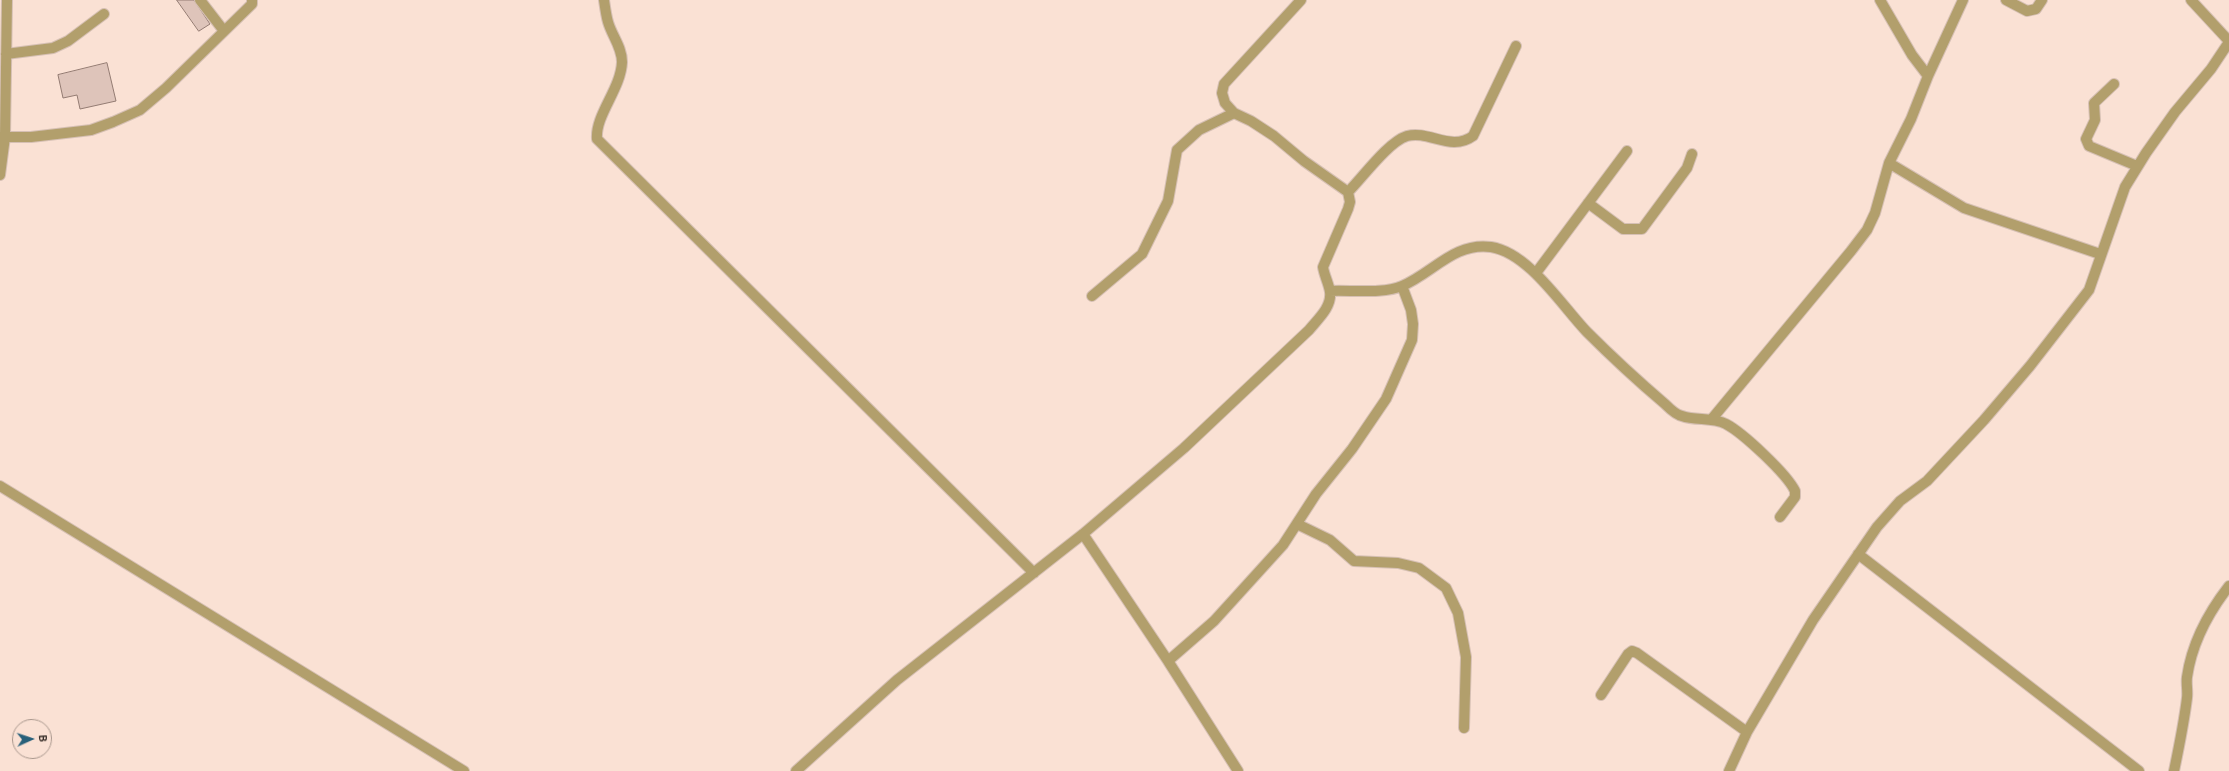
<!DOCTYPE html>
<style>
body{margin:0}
#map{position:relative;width:2229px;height:771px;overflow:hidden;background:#fae1d4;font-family:Ubuntu,sans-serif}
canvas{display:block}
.north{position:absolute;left:12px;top:719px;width:40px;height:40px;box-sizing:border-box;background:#fae1d4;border:1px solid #aa988e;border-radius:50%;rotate:87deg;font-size:11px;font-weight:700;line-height:16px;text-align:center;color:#332a25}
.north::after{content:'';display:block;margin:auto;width:14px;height:18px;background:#28607a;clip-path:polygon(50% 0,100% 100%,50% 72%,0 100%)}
</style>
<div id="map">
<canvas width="2229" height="771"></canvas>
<div class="north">B</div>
</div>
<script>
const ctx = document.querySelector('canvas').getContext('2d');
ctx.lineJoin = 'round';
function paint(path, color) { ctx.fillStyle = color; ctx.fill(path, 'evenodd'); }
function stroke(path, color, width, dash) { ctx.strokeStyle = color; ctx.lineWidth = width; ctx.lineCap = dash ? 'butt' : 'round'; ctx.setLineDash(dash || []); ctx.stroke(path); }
const building = new Path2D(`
 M177 0H194L210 24 199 31Z
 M107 63 116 101 80 109 77 95 63 98 58 75Z`);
paint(building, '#dec4ba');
stroke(building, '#937b72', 1);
const minor = new Path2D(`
 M200 0 224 31
 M604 0C605 7 606 15 608 22 612 36 622 47 622 62 621 89 595 115 597 139L1034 573
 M2006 0 2027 11 2036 9 2042 0
 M2191 0 2229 41
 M6 54 53 48 68 41 104 14
 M1928 76 1963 0
 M2114 84 2094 103 2095 120 2086 139 2089 146 2137 166
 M0 137H31L91 130 113 122 140 110 166 88 252 4V0
 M1889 163 1964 208 2100 254
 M0 175 5 137 7 0
 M1348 192C1363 177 1388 142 1407 136 1429 130 1451 152 1473 136L1516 46
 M1588 203 1623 229H1642L1687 168 1692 154
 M1536 273 1627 151
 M1330 291C1351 290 1384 294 1402 286 1433 273 1454 242 1491 247 1529 253 1562 306 1587 332 1612 357 1638 381 1665 404 1669 408 1676 415 1682 416 1696 421 1712 417 1726 424 1743 433 1787 474 1795 491V497L1780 517
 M1092 296 1142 254 1168 201 1177 150 1199 130 1234 113
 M1711 420 1851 251 1867 230 1875 213 1889 163 1911 119 1928 76 1912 55 1880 0
 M0 486 464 771
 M1297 524 1330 540 1354 561 1398 563 1419 568 1446 588 1458 613 1466 657 1464 728
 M1083 534 1168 661 1238 771
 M1858 554 2139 771
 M1168 661 1214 621 1283 545 1316 494 1352 449 1386 399 1412 340 1413 324 1411 310 1402 286
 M1601 695 1628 654 1632 651 1637 653 1747 732
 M796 771 897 680 1083 534 1184 448 1309 330C1318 319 1332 307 1330 292 1329 284 1324 275 1323 267L1348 209 1350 202 1348 192 1304 161 1274 136 1251 121 1234 113 1225 103 1222 93 1224 84 1301 0
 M1729 771 1747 732 1813 620 1877 527 1900 501 1927 481 1984 420 2030 366 2089 290 2125 187 2146 153 2175 112 2211 69 2229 42
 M2174 771C2179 747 2184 723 2187 698 2188 691 2186 684 2187 677 2192 642 2208 613 2229 586`);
stroke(minor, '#d6c0b4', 12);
stroke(minor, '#b29f6c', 10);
</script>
